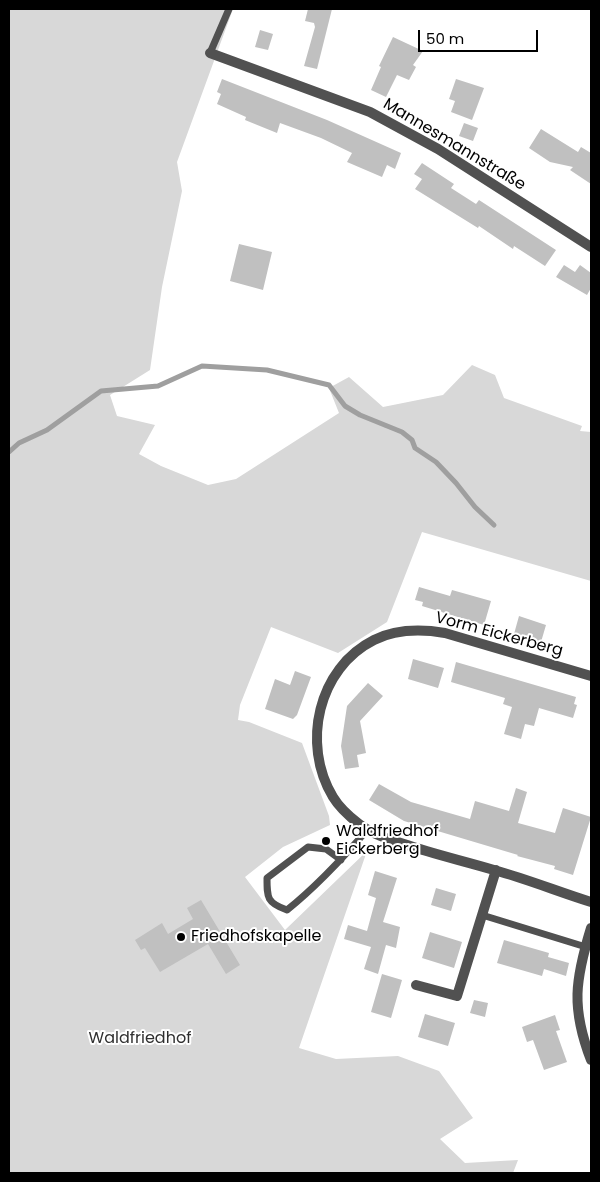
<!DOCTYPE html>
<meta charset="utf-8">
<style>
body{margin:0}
#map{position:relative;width:600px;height:1182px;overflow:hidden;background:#fff;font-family:Poppins,sans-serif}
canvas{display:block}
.frame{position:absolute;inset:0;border:10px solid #000;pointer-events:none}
.scale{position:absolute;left:418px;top:30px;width:120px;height:22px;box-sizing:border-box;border:2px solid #000;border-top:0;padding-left:6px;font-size:15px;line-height:18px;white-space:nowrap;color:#000;-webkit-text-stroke:4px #fff;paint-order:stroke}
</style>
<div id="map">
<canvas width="600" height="1182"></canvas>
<div class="frame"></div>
<div class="scale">50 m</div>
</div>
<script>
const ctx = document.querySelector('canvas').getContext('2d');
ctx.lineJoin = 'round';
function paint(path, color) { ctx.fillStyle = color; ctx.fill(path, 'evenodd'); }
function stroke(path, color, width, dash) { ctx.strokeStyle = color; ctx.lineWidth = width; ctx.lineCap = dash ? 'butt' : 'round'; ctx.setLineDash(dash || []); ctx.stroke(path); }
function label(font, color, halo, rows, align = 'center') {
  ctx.font = font + ' Poppins,sans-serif'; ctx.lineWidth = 4; ctx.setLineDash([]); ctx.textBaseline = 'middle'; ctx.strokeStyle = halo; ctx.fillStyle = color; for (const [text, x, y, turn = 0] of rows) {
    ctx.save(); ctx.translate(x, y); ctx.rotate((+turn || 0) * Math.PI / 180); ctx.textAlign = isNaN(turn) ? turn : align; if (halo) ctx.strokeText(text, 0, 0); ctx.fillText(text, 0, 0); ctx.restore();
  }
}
paint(new Path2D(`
 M9 9H233L177 162 182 191 162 287 150 370 110 395 117 416 155 425 139 454 161 466 208 485 236 479 339 413 329 388 349 377 383 407 443 395 472 365 495 375 504 398 582 426 580 431 591 432V581L422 532 387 622 338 653 271 627 240 705 238 720 249 722 302 743 329 816 330 825 283 847 245 877 285 930 367 851 299 1048 336 1059 398 1056 439 1071 473 1118 440 1139 465 1163 518 1160 513 1173H9Z`), '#d8d8d8');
stroke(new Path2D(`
 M9 452 19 443 47 430 101 391 158 386 202 366 267 370 329 385 345 406 360 415 402 432 412 440 415 448 436 462 456 483 475 507 494 525`), '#9f9f9f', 5);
paint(new Path2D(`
 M308 9H332L317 69 304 66 315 27 314 23 305 21Z
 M260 30 273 34 268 50 255 47Z
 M393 37 423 51 413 65 416 67 409 80 397 75 386 97 371 90 381 67 379 66Z
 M222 79 327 120 401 153 395 169 387 165 382 177 347 162 352 153 321 138 280 123 277 133 245 120 246 117 217 104 221 94 217 92Z
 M456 79 484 88 472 120 451 112 455 101 449 99Z
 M464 123 478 128 473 141 459 136Z
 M541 129 578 152 581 147 591 153V184L570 170 573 167 550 162 529 148Z
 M422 163 454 184 451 188 476 204 479 200 556 250 545 266 514 246 513 249 479 226 478 228 415 189 422 179 414 174Z
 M239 244 272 252 263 290 230 281Z
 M564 265 575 272 580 265 591 273V288L587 295 556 277Z
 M419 587 450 596 452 590 491 601 484 625 422 606 423 602 415 600Z
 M519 616 546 625 541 642 514 634Z
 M413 659 444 668 438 688 408 679Z
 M456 662 576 697 574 704 577 705 573 718 539 708 534 726 525 724 521 739 504 734 512 707 503 704 505 698 451 682Z
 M295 671 311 677 297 715 293 719 265 709 275 679 290 685Z
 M368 683 383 696 360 721 366 753 357 755 359 767 345 769 341 746 347 706Z
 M379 784 411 802 470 819 475 801 509 811 516 788 527 792 518 823 555 833 563 808 591 817 573 875 554 869 555 866 517 856 518 855 404 821 369 800Z
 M375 871 397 878 383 922 400 927 396 948 386 945 378 974 364 969 371 947 344 939 348 925 367 931 376 898 368 895Z
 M436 888 456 894 451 911 431 905Z
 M201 900 240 965 226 974 208 944 160 972 145 948 141 950 135 940 162 923 168 934 193 919 187 908Z
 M430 932 462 942 454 968 422 958Z
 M504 940 549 953 548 957 569 963 566 976 544 969 542 976 497 963Z
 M382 974 402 980 391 1018 371 1012Z
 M474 1000 488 1003 485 1017 470 1013Z
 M425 1014 455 1023 448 1046 418 1037Z
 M555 1015 560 1030 556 1031 567 1062 544 1070 533 1040 527 1042 522 1027Z`), '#c0c0c0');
stroke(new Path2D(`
 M210 53 229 9
 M341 860 326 849 308 847 267 878C267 898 267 903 287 910 317 886 343 858 368 829
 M482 915 586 947`), '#515151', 7);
stroke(new Path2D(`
 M210 53 370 112 438 149 591 247
 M591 676 445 633C421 629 396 629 374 640 318 668 301 744 333 797 339 807 350 817 359 824 372 834 388 839 404 844 433 854 464 861 494 870 527 879 559 892 591 902
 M591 928C575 980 571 1008 591 1060
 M416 985 457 996 496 870`), '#515151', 10);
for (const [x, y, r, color] of [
 [326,841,5,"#000"],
 [181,937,5,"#000"]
]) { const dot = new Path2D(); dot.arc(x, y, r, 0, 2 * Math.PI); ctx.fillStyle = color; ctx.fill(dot); stroke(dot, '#fff', 2); }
label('16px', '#000', '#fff', [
 ["Mannesmannstraße",454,145,31],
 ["Vorm Eickerberg",499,635,15]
]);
label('16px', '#000', '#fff', [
 ["Waldfriedhof",336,832],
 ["Eickerberg",336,850],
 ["Friedhofskapelle",191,937]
], 'left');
label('16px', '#2f2f2f', '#fff', [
 ["Waldfriedhof",140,1039]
]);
</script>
